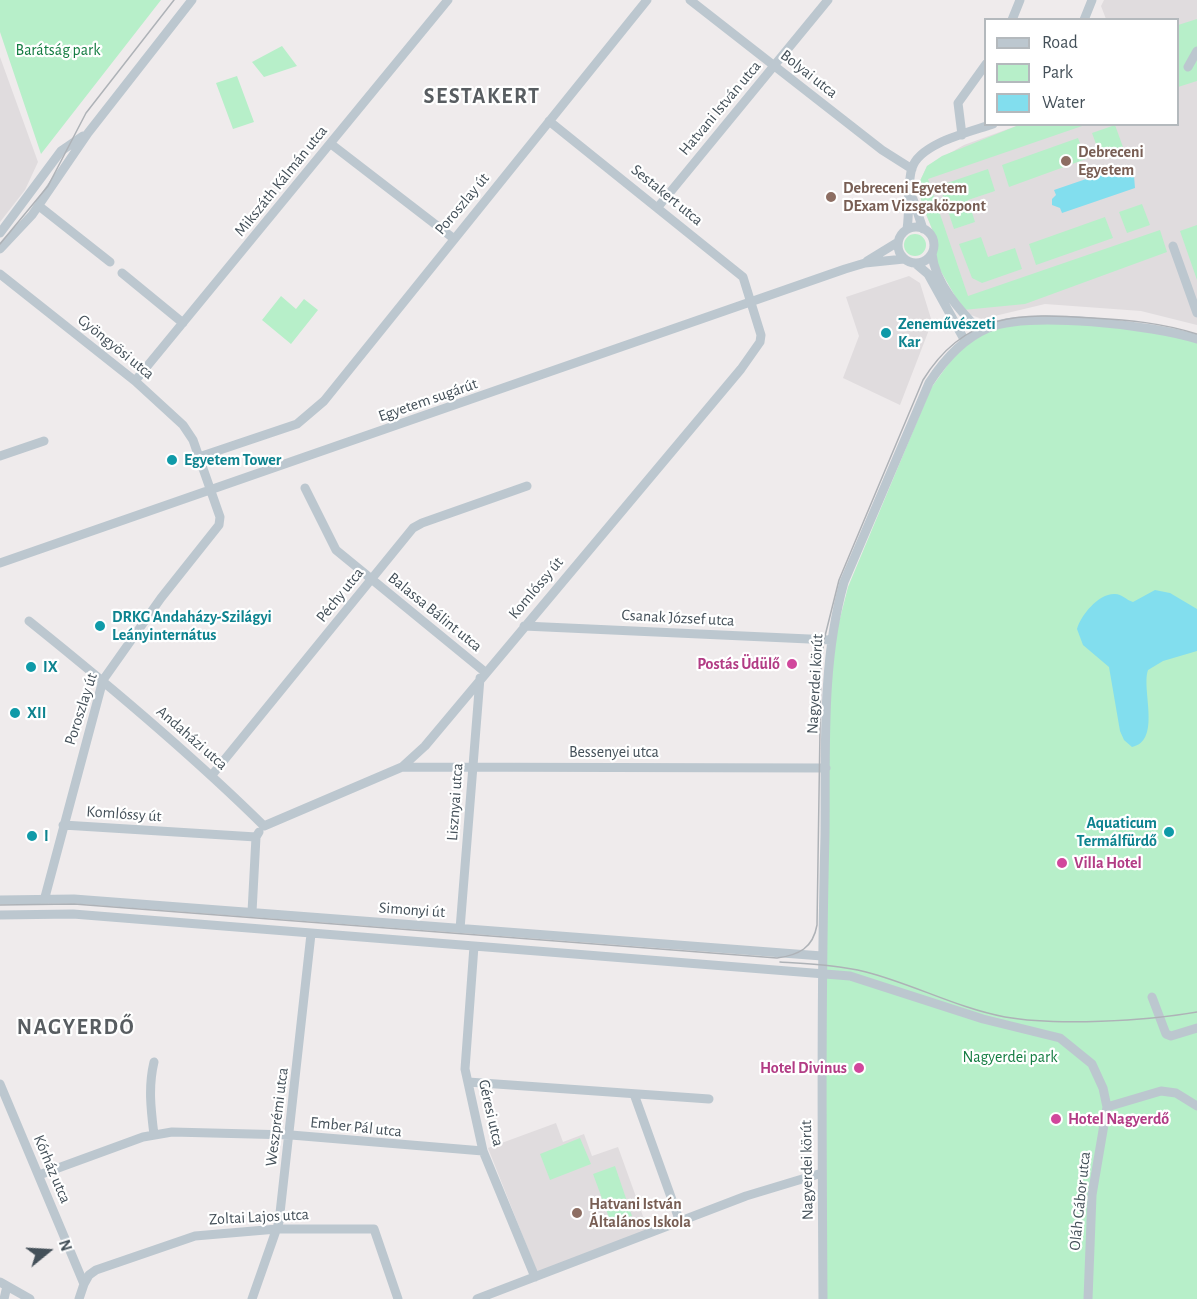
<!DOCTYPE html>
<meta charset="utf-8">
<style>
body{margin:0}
#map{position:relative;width:1197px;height:1299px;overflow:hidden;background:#efebec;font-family:"Alegreya Sans",sans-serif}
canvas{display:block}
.legend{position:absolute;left:984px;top:18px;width:195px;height:108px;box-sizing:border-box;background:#fff;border:2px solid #b4b9bd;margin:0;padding:8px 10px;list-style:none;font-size:18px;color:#445059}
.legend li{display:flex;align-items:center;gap:12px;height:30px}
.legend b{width:30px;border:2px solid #b4b9bd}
.north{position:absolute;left:18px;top:1221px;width:60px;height:60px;-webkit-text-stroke:4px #fff;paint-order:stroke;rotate:72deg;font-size:16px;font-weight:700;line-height:24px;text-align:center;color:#445059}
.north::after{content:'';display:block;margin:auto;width:21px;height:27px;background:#445059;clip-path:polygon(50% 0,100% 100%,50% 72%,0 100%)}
</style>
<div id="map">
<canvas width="1197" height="1299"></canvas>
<ul class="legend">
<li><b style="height:8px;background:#bcc7cf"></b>Road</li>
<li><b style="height:16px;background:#b7efc9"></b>Park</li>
<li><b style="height:16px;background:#82deee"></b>Water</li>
</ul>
<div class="north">N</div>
</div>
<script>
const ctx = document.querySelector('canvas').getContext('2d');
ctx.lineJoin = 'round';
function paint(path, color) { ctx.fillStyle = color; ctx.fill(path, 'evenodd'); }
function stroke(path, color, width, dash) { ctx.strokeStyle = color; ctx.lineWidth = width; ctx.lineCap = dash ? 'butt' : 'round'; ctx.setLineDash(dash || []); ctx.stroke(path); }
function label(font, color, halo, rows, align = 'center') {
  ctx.font = font + ' "Alegreya Sans",sans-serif'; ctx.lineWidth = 4.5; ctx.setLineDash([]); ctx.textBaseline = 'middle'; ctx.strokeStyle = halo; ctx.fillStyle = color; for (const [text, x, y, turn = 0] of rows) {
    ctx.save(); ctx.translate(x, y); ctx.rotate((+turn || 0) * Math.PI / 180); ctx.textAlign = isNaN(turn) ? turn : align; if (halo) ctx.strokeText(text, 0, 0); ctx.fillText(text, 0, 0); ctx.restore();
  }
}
paint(new Path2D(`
 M1104 0H1197V325L1141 311 1045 304 982 319 971 315 963 310 935 261 937 241 921 202 920 181 927 166 964 145 1019 125 1178 124V20L1106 19 1101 6Z
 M0 57 38 162 25 190 0 222Z
 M909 276 920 283 932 322 900 405 843 378 859 336 846 297Z
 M556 1123 563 1142 584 1134 592 1156 618 1147 648 1230 537 1272 488 1148Z`), '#e0dcde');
paint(new Path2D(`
 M0 0H161L41 154 0 32Z
 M1197 19V81L1178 87V25Z
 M282 46 297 66 264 77 252 62Z
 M237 76 254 122 233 129 216 83Z
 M1019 125H1085L928 179 968 296 1160 230 1167 252 1025 304 963 310 935 261 937 241 921 202 920 181 927 166 942 156Z
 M1115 125 1123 147 1100 155 1092 133Z
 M1078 138 1086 159 1009 187 1002 165Z
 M988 169 995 191 968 200 975 222 954 229 942 193 947 183Z
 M1142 204 1150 225 1127 233 1119 212Z
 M1105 217 1113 238 1036 265 1029 244Z
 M1197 225V280L1180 231Z
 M904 245a11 11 0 1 1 22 0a11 11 0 1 1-22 0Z
 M981 237 988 257 1015 248 1022 269 982 283 972 278 959 244Z
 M281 296 296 309 304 299 318 310 291 344 262 320Z
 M1017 320 1140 326 1197 339V1299H823L828 665 848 587 931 388 965 341Z
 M580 1138 591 1164 550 1180 540 1154Z
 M615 1166 632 1216 611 1223 593 1174Z`), '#b7efc9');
paint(new Path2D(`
 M1127 165 1134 176 1135 188 1062 213 1060 208 1052 205V199L1056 195 1054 190Z
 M1155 590 1170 593 1197 609V651L1163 661 1148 670C1141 689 1162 741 1132 747L1124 740 1120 731 1109 667 1083 645 1077 629C1081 615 1099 593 1115 594 1122 594 1126 600 1133 602Z`), '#82deee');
stroke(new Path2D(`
 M690 0 882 150 912 169
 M1012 20 1020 0
 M1084 20 1092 0
 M1188 67 1197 51
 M962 135 958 103 986 64
 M331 144 453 238
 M913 199 923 229
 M39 206 110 262
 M658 207 828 0
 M898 245a18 18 0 1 1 36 0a18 18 0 1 1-36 0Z
 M907 229C910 211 907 183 912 168 920 143 970 132 993 124
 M0 233 61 151 83 136
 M1173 246 1197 313
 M0 249 32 215 88 133 192 0
 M932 254C935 283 960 311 980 331
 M867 261 898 242
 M915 263 928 274 965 341
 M122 273 183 323
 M0 274 135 381 183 425 193 440 220 517 219 525 161 598 103 680 45 897
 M135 381 448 0
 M0 456 44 441
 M199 457 297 424 324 401 647 0
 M305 488 336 550 485 672
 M0 563 845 269 865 263 904 259
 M29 621C110 686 189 752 264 826
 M524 626 831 640
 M402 767 826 768
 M212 775 413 528 422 523 527 486
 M63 825 256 837
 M264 826 402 767 425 746 741 369 760 342 761 335 743 277 549 121
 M0 900 74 899 822 956
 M252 912 256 837 259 832
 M0 915 73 914 850 976 983 1019 1060 1038 1092 1064 1103 1088 1107 1107 1092 1195 1088 1299
 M460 929 480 678
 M474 946 465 1069 483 1151 535 1277
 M1152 997 1166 1034 1171 1036 1197 1028
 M468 1082 709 1099
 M0 1084 84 1284 79 1299
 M634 1094 680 1222
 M1107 1107 1161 1091 1176 1093 1197 1106
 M154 1135C151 1110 148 1087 154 1062
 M39 1175 143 1137 172 1132 291 1135 483 1151
 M0 1282 30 1299
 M84 1284 89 1275 96 1270 195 1236 277 1229H374L398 1299
 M4 1299 7 1286
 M252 1299 279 1222 311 934
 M477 1299 746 1196 822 1173
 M823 1299C822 1144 821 990 825 835 826 750 821 664 844 582L929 383C944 360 962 339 988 328 1029 311 1154 325 1197 339`), '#bcc7cf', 9);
stroke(new Path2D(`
 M0 244 48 186 86 113 174 0
 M0 905 74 904 777 958C799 955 813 948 817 925L821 664 824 640 839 580 923 380C965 312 1020 313 1093 318 1129 320 1162 323 1197 334
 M780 962C809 964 838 965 866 972 913 984 957 1008 1005 1017 1056 1026 1146 1021 1197 1012`), '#aeb2b7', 1.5);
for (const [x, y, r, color] of [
 [1066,161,6,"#8d6e63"],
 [831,197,6,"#8d6e63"],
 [886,333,6,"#0f9aa8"],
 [172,460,6,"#0f9aa8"],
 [100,626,6,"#0f9aa8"],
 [792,664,6,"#d1479c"],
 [31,667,6,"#0f9aa8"],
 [15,713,6,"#0f9aa8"],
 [1169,832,6,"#0f9aa8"],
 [32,836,6,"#0f9aa8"],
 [1062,863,6,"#d1479c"],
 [859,1068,6,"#d1479c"],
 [1056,1119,6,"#d1479c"],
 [577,1213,6,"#8d6e63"]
]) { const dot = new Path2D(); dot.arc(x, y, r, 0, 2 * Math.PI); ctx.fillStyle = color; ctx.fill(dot); stroke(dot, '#fff', 2); }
label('16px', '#137c41', '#fff', [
 ["Barátság park",58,50],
 ["Nagyerdei park",1010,1057]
]);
label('16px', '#445059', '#fff', [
 ["Bolyai utca",809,74,38],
 ["Hatvani István utca",720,108,-50],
 ["Mikszáth Kálmán utca",281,181,-51],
 ["Sestakert utca",667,195,39],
 ["Poroszlay út",462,204,-50],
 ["Gyöngyösi utca",116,347,39],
 ["Egyetem sugárút",428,400,-19],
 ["Komlóssy út",536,588,-50],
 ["Péchy utca",340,595,-51],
 ["Balassa Bálint utca",435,612,39],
 ["Csanak József utca",678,618,3],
 ["Nagyerdei körút",815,684,-87],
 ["Poroszlay út",81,709,-72],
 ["Andaházi utca",192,738,41],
 ["Bessenyei utca",614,752],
 ["Lisznyai utca",455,802,-86],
 ["Komlóssy út",124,814,4],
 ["Simonyi út",412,910,4],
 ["Géresi utca",491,1113,77],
 ["Weszprémi utca",277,1117,-83],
 ["Ember Pál utca",356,1127,6],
 ["Kórház utca",52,1169,67],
 ["Nagyerdei körút",807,1170,-91],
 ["Oláh Gábor utca",1080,1201,-84],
 ["Zoltai Lajos utca",259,1217,-3]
]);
label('bold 16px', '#785e54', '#fff', [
 ["Debreceni",1078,152],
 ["Egyetem",1078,170],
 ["Debreceni Egyetem",843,188],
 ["DExam Vizsgaközpont",843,206],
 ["Hatvani István",589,1204],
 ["Általános Iskola",589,1222]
], 'left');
label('bold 16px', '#0d838f', '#fff', [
 ["Zeneművészeti",898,324],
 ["Kar",898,342],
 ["Egyetem Tower",184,460],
 ["DRKG Andaházy-Szilágyi",112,617],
 ["Leányinternátus",112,635],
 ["IX",43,667],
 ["XII",27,713],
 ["Aquaticum",1157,823,"right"],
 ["Termálfürdő",1157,841,"right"],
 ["I",44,836]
], 'left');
label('bold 16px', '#b23c85', '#fff', [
 ["Postás Üdülő",780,664],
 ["Villa Hotel",1074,863,"left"],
 ["Hotel Divinus",847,1068],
 ["Hotel Nagyerdő",1068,1119,"left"]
], 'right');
ctx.letterSpacing = '1.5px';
label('bold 22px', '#585d61', '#fff', [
 ["SESTAKERT",482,96],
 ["NAGYERDŐ",76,1027]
]);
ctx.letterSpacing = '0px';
</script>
